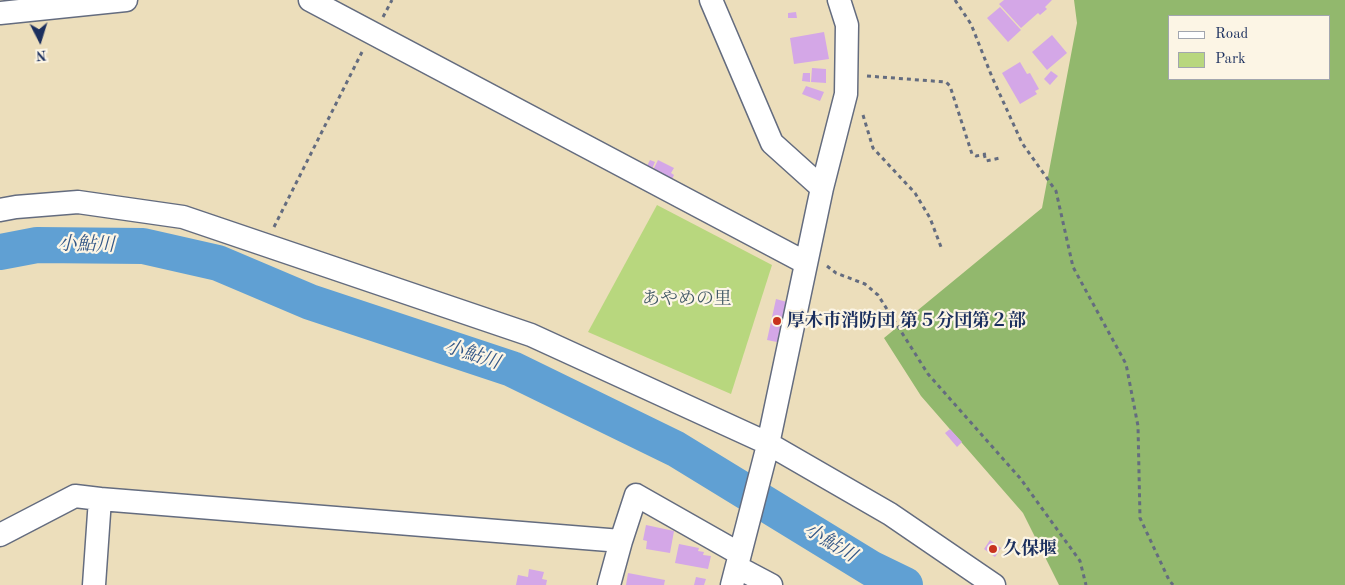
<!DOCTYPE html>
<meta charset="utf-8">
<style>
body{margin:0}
#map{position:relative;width:1345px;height:585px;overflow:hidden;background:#ecdebb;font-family:"Old Standard TT",serif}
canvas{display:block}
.legend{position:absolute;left:1168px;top:15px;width:162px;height:65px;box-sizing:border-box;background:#fcf5e5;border:1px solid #a2a6af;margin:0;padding:6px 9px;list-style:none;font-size:15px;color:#1b2f5e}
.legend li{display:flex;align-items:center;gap:10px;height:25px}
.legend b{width:25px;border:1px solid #a2a6af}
.north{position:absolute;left:15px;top:15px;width:50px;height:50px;-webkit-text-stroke:4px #fcf5e5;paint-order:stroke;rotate:175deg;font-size:14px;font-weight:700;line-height:20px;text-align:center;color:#1b2f5e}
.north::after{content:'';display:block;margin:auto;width:18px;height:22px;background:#1b2f5e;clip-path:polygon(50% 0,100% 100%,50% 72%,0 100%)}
</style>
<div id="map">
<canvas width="1345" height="585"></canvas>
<ul class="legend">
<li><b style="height:6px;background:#fff"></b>Road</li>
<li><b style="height:14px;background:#b8d77e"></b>Park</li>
</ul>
<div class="north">N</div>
</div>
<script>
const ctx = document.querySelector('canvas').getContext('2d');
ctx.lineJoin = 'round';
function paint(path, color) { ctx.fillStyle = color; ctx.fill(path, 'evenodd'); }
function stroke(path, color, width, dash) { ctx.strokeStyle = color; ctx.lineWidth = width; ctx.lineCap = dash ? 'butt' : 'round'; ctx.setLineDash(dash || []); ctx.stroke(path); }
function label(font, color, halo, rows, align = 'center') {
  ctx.font = font + ' "Old Standard TT","Noto Serif JP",serif'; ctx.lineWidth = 4.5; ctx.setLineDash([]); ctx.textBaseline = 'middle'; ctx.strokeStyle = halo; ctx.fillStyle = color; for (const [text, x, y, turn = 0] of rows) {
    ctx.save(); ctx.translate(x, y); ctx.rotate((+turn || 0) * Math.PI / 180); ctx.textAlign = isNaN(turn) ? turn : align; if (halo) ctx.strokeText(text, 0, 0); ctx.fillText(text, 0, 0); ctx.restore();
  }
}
paint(new Path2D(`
 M657 205 772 265 731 394 588 332Z`), '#b8d77e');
paint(new Path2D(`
 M1074 0H1345V585H1059L1023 513 921 396 884 338 1042 208 1077 23ZM1169 16H1329V79H1169Z`), '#92b86d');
stroke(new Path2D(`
 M0 252 37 245 143 246 218 263 310 302 512 369 676 449 872 569 905 585`), '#60a0d3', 36);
paint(new Path2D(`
 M1004 0H1052L1045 7 1047 9 1040 15 1038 13 1021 28 999 4Z
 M1000 7 1021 30 1008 42 987 18Z
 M796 12 797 18H788V13Z
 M824 32 829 59 794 64 790 38Z
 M1052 35 1067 53 1047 70 1032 52Z
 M1020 62 1027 74 1030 73 1039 89 1035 91 1037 94 1020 104 1002 73Z
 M812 68 826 69V83L811 82Z
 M1051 71 1058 76 1050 85 1044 79Z
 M803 73H810V82L802 81Z
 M806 86 824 92 820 101 802 94Z
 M650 160 655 162 652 169 647 166Z
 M658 160 674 168 671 173 674 175 671 181 652 172Z
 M776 299 787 302 777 342 767 340Z
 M950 429 962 442 957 447 945 433Z
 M646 525 674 531 670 553 646 549 647 541 643 540Z
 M990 540 1001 548 995 557 984 549Z
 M679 544 699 548 698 551 704 552 703 555 711 556 708 569 675 563Z
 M529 569 544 572 542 579 547 580 546 585H516L518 575 528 577Z
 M628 573 665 580 664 585H626Z
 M696 577 706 579 704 585H694Z`), '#d4a7e7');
const minor = new Path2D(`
 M310 0 806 263
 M711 0 772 143 822 188
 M0 13 126 0
 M0 210 16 207 78 202 183 217 531 335 767 443 890 514 994 585
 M0 535 75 496 100 499
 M621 541 636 495 740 554
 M737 567 771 585
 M94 585 100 499 621 541 609 585
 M732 585 767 449 822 188 846 94 847 25 839 0`);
stroke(minor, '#646c7f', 25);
stroke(new Path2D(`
 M955 0 971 24 992 77 1022 143 1056 191 1073 267 1126 364 1138 426 1140 518 1169 580 1173 585
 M383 17 392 0
 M867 76 946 82 950 86 972 154 976 156 986 154
 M863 115 873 148 915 193 930 218 941 247
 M984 154 986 161 1000 158
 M274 227 362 52
 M827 266 836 273 865 284 878 295 928 374 1020 478 1080 561 1086 585`), '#646c7f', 3, [4, 4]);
stroke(minor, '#fff', 22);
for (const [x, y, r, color] of [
 [777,321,5,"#c8321e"],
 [993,549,5,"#c8321e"]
]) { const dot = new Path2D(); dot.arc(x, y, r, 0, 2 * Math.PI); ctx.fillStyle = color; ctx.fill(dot); stroke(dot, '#fcf5e5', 2); }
label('18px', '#425966', '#fcf5e5', [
 ["あやめの里",687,299]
]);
label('bold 18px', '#1b2f5e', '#fcf5e5', [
 ["厚木市消防団 第５分団第２部",787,321],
 ["久保堰",1003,549]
], 'left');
label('italic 19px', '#335787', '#fcf5e5', [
 ["小鮎川",86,245,1],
 ["小鮎川",472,355,18],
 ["小鮎川",830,543,31]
]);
</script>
